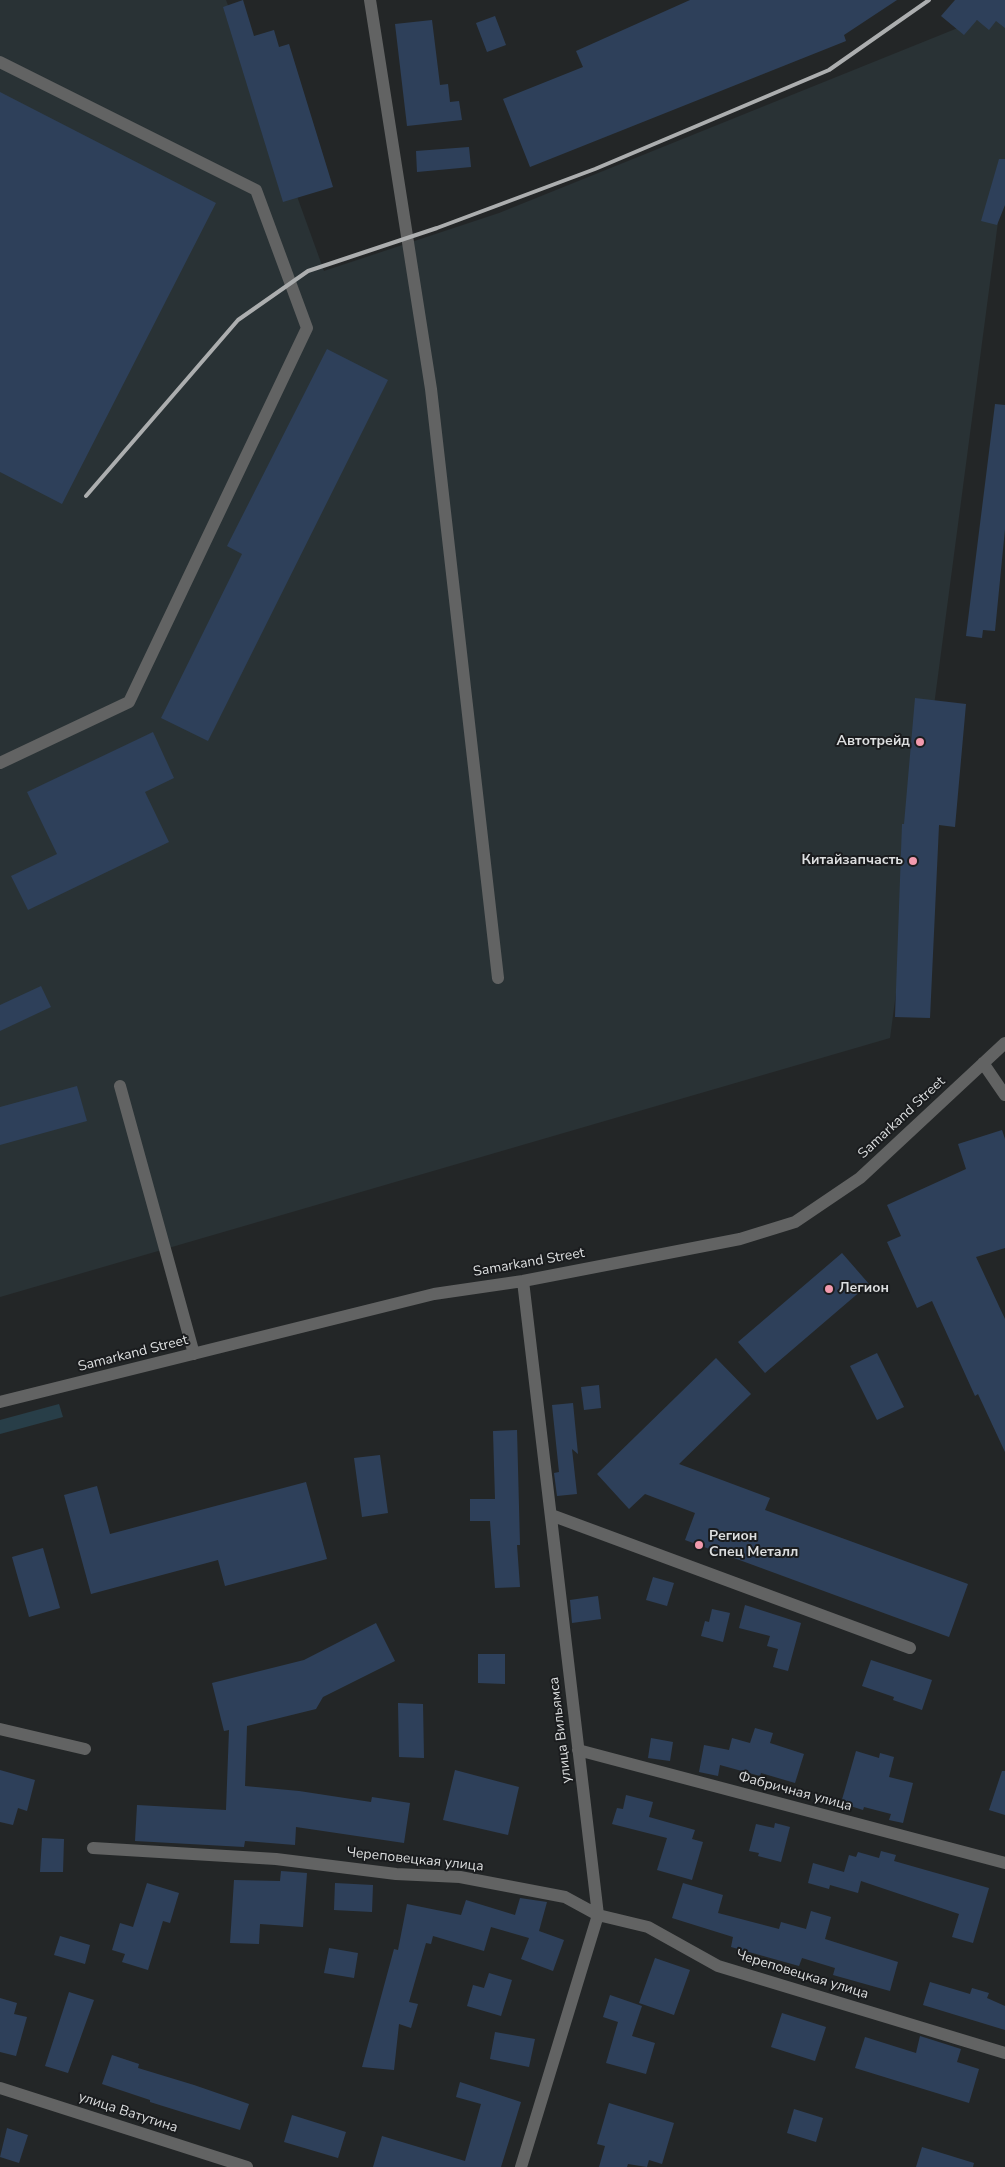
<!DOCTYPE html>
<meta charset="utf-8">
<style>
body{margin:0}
canvas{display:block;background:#232627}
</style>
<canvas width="1005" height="2167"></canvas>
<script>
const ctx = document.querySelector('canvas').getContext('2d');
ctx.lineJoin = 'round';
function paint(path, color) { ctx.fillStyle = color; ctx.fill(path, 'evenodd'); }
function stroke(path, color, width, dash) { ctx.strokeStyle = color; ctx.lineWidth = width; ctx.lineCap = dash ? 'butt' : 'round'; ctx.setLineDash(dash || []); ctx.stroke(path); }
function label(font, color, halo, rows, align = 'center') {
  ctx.font = font + ' "Nunito Sans",sans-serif'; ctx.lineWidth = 4; ctx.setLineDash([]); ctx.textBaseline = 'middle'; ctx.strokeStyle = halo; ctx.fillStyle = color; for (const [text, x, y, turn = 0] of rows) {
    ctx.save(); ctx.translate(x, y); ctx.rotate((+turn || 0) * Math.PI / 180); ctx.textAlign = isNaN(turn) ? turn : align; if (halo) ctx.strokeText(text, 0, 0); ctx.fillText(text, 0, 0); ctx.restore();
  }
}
paint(new Path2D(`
 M0 0H226L324 271 499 213 1005 9V169L890 1038 0 1297Z`), '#293235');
paint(new Path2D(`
 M59 1404 63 1417 0 1434V1420Z`), '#283e48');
paint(new Path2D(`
 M243 0 254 36 274 30 279 47 289 44 333 187 283 202 223 7Z
 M690 0H897L844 35 846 41 530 167 503 99 583 67 576 51Z
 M955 0H1005V28L996 21 989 30 977 20 964 35 941 16Z
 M495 16 506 45 487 52 476 23Z
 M432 20 440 85 448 84 450 102 459 101 462 120 407 126 395 24Z
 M0 92 216 203 62 504 0 472Z
 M469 147 471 167 417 172 416 151Z
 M999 159H1005V205L997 225 981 221Z
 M327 349 388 380 208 741 161 718 242 554 227 546Z
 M995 404 1005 405V529L995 631 983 630 982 638 966 636Z
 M915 698 966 704 955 827 939 825 930 1018 895 1017 902 824H904Z
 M153 732 174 778 145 792 169 842 28 910 11 876 57 854 27 792Z
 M41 986 51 1007 0 1031V1005Z
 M77 1086 87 1121 0 1145V1107Z
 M1002 1130 1005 1139V1248L976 1257 1005 1319V1452L978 1394 975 1396 932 1301 917 1308 887 1242 901 1236 887 1205 966 1169 958 1144Z
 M842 1253 869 1284 765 1373 738 1342Z
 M877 1353 904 1407 877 1420 850 1366Z
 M716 1358 751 1394 679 1464 770 1498 765 1510 968 1584 949 1637 685 1540 695 1513 645 1494 629 1509 597 1474Z
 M599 1385 601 1408 584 1410 581 1387Z
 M573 1403 578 1454 572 1449 577 1494 557 1496 554 1473 559 1472 552 1405Z
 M517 1430 520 1545H517L520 1587 495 1588 490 1521H470V1499H495L493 1431Z
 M380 1455 388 1513 362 1517 354 1458Z
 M306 1482 327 1559 225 1586 218 1560 91 1594 64 1495 97 1486 110 1534Z
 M43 1548 60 1608 29 1617 12 1557Z
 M653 1577 674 1583 667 1606 646 1600Z
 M598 1596 601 1619 572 1623 570 1600Z
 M745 1605 801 1623 788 1671 773 1667 778 1649 767 1646 770 1636 739 1628Z
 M712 1609 730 1613 723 1642 701 1636 705 1621 709 1622Z
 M376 1623 395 1661 323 1697 316 1709 247 1726 245 1786 299 1791 371 1802 372 1797 410 1803 404 1843 296 1827 295 1845 245 1841 244 1847 135 1841 137 1805 226 1810 229 1730 224 1731 212 1683 304 1660Z
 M478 1654H505V1684L478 1683Z
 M871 1660 932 1680 922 1710 893 1700 894 1697 862 1686Z
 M398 1703 423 1704 424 1758 399 1757Z
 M755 1728 773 1733 770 1743 804 1754 795 1783 761 1773 760 1776 720 1765 718 1776 699 1772 704 1745 729 1750 732 1738 750 1743Z
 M651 1738 673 1742 670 1761 648 1758Z
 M856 1751 879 1758 880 1753 894 1757 889 1777 913 1783 903 1823 889 1820 891 1814 864 1807 863 1810 841 1803Z
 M0 1770 35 1780 27 1811 18 1808 13 1825 0 1822Z
 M455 1770 519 1787 508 1835 443 1820Z
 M1002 1771H1005V1815L989 1810Z
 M626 1795 653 1802 649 1817 695 1830 692 1839 703 1842 692 1880 657 1870 667 1838 612 1824 617 1808 623 1809Z
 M775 1823 790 1827 781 1862 758 1856 759 1853 749 1851 756 1824 774 1828Z
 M42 1838 64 1839 63 1872H40Z
 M881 1851 896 1855 894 1861 989 1888 973 1943 952 1937 959 1914 861 1881 858 1893 830 1885 829 1889 808 1883 813 1863 844 1872 849 1855 856 1857 858 1852 879 1858Z
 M281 1871 307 1873 303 1927 260 1924 259 1944 230 1943 234 1880 280 1881Z
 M147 1883 179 1893 170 1923 163 1921 148 1970 122 1962 125 1954 112 1950 120 1923 133 1927Z
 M335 1883 373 1885 372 1912 334 1910Z
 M683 1883 723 1895 718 1913 779 1929 781 1922 806 1929 811 1911 831 1917 825 1939 898 1962 890 1991 833 1975 835 1968 802 1958 799 1966 731 1947 733 1937 672 1918Z
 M520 1898 547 1902 539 1931 564 1940 553 1971 521 1959 529 1938 491 1927 484 1951 433 1936 431 1944 426 1943 409 2002 418 2004 411 2028 399 2024 394 2070 362 2067 394 1949 398 1950 407 1904 461 1915 466 1900 515 1915Z
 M60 1936 90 1945 85 1964 54 1955Z
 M329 1948 358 1953 354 1978 324 1973Z
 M655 1958 690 1970 674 2015 639 2003Z
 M489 1973 512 1980 501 2016 467 2006 473 1985 484 1988Z
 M930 1982 970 1994 972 1988 989 1993 987 1998 1005 2006V2030L923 2005Z
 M69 1992 94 2000 68 2073 45 2066Z
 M610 1995 642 2006 632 2036 655 2043 646 2074 606 2063 618 2022 603 2017Z
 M0 1998 17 2003 14 2014 27 2017 16 2056 0 2052Z
 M782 2013 826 2027 815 2061 771 2047Z
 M495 2032 535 2039 529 2067 490 2059Z
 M920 2036 961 2049 957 2062 979 2069 969 2103 855 2068 865 2037 916 2053Z
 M112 2055 139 2064 138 2068 194 2085 249 2104 240 2130 150 2102V2100L102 2084Z
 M460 2082 521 2102 501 2167H373L382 2136 465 2161 481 2104 456 2097Z
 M609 2103 674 2123 662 2164 649 2160 647 2167 628 2164 627 2167H599L605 2146 597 2144Z
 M794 2109 823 2118 816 2142 787 2133Z
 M292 2115 346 2132 338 2158 284 2142Z
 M7 2128 28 2135 19 2163 0 2157Z
 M922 2147 974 2163 973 2167H916Z`), '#2e405a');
stroke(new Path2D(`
 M370 0 431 389 498 978
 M0 62 256 190 307 328 129 702 0 763
 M983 1063 1005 1095
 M120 1086 194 1354
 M0 1402 434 1294 523 1281 740 1239 795 1222 860 1178 1005 1043
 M551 1515 910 1648
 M0 1729 85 1749
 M578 1750 1005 1863
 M93 1848 276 1859 396 1874 460 1877 565 1897 598 1915 648 1927 718 1966 1005 2053
 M0 2088 247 2167
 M521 2167 598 1915 523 1281`), '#626363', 12);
stroke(new Path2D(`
 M86 496 238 320 308 271 437 228 595 169 829 70 929 0`), '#acaeaf', 4);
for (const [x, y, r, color] of [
 [920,742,5,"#f29aad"],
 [913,861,5,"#f29aad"],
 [829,1289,5,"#f29aad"],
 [699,1545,5,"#f29aad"]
]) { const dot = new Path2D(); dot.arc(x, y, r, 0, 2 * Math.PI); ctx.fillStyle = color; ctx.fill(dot); stroke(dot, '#1a1c1e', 2); }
label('bold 14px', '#dcdedf', '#1a1c1e', [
 ["Автотрейд",910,742],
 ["Китайзапчасть",903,861],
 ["Легион",839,1289,"left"],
 ["Регион",709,1537,"left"],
 ["Спец Металл",709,1553,"left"]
], 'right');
label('14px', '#dcdedf', '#1a1c1e', [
 ["Samarkand Street",902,1118,-43],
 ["Samarkand Street",529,1263,-10],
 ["Samarkand Street",133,1354,-14],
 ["улица Вильямса",561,1730,-97],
 ["Фабричная улица",795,1792,15],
 ["Череповецкая улица",415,1860,6],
 ["Череповецкая улица",802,1975,17],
 ["улица Ватутина",128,2113,18]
]);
</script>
